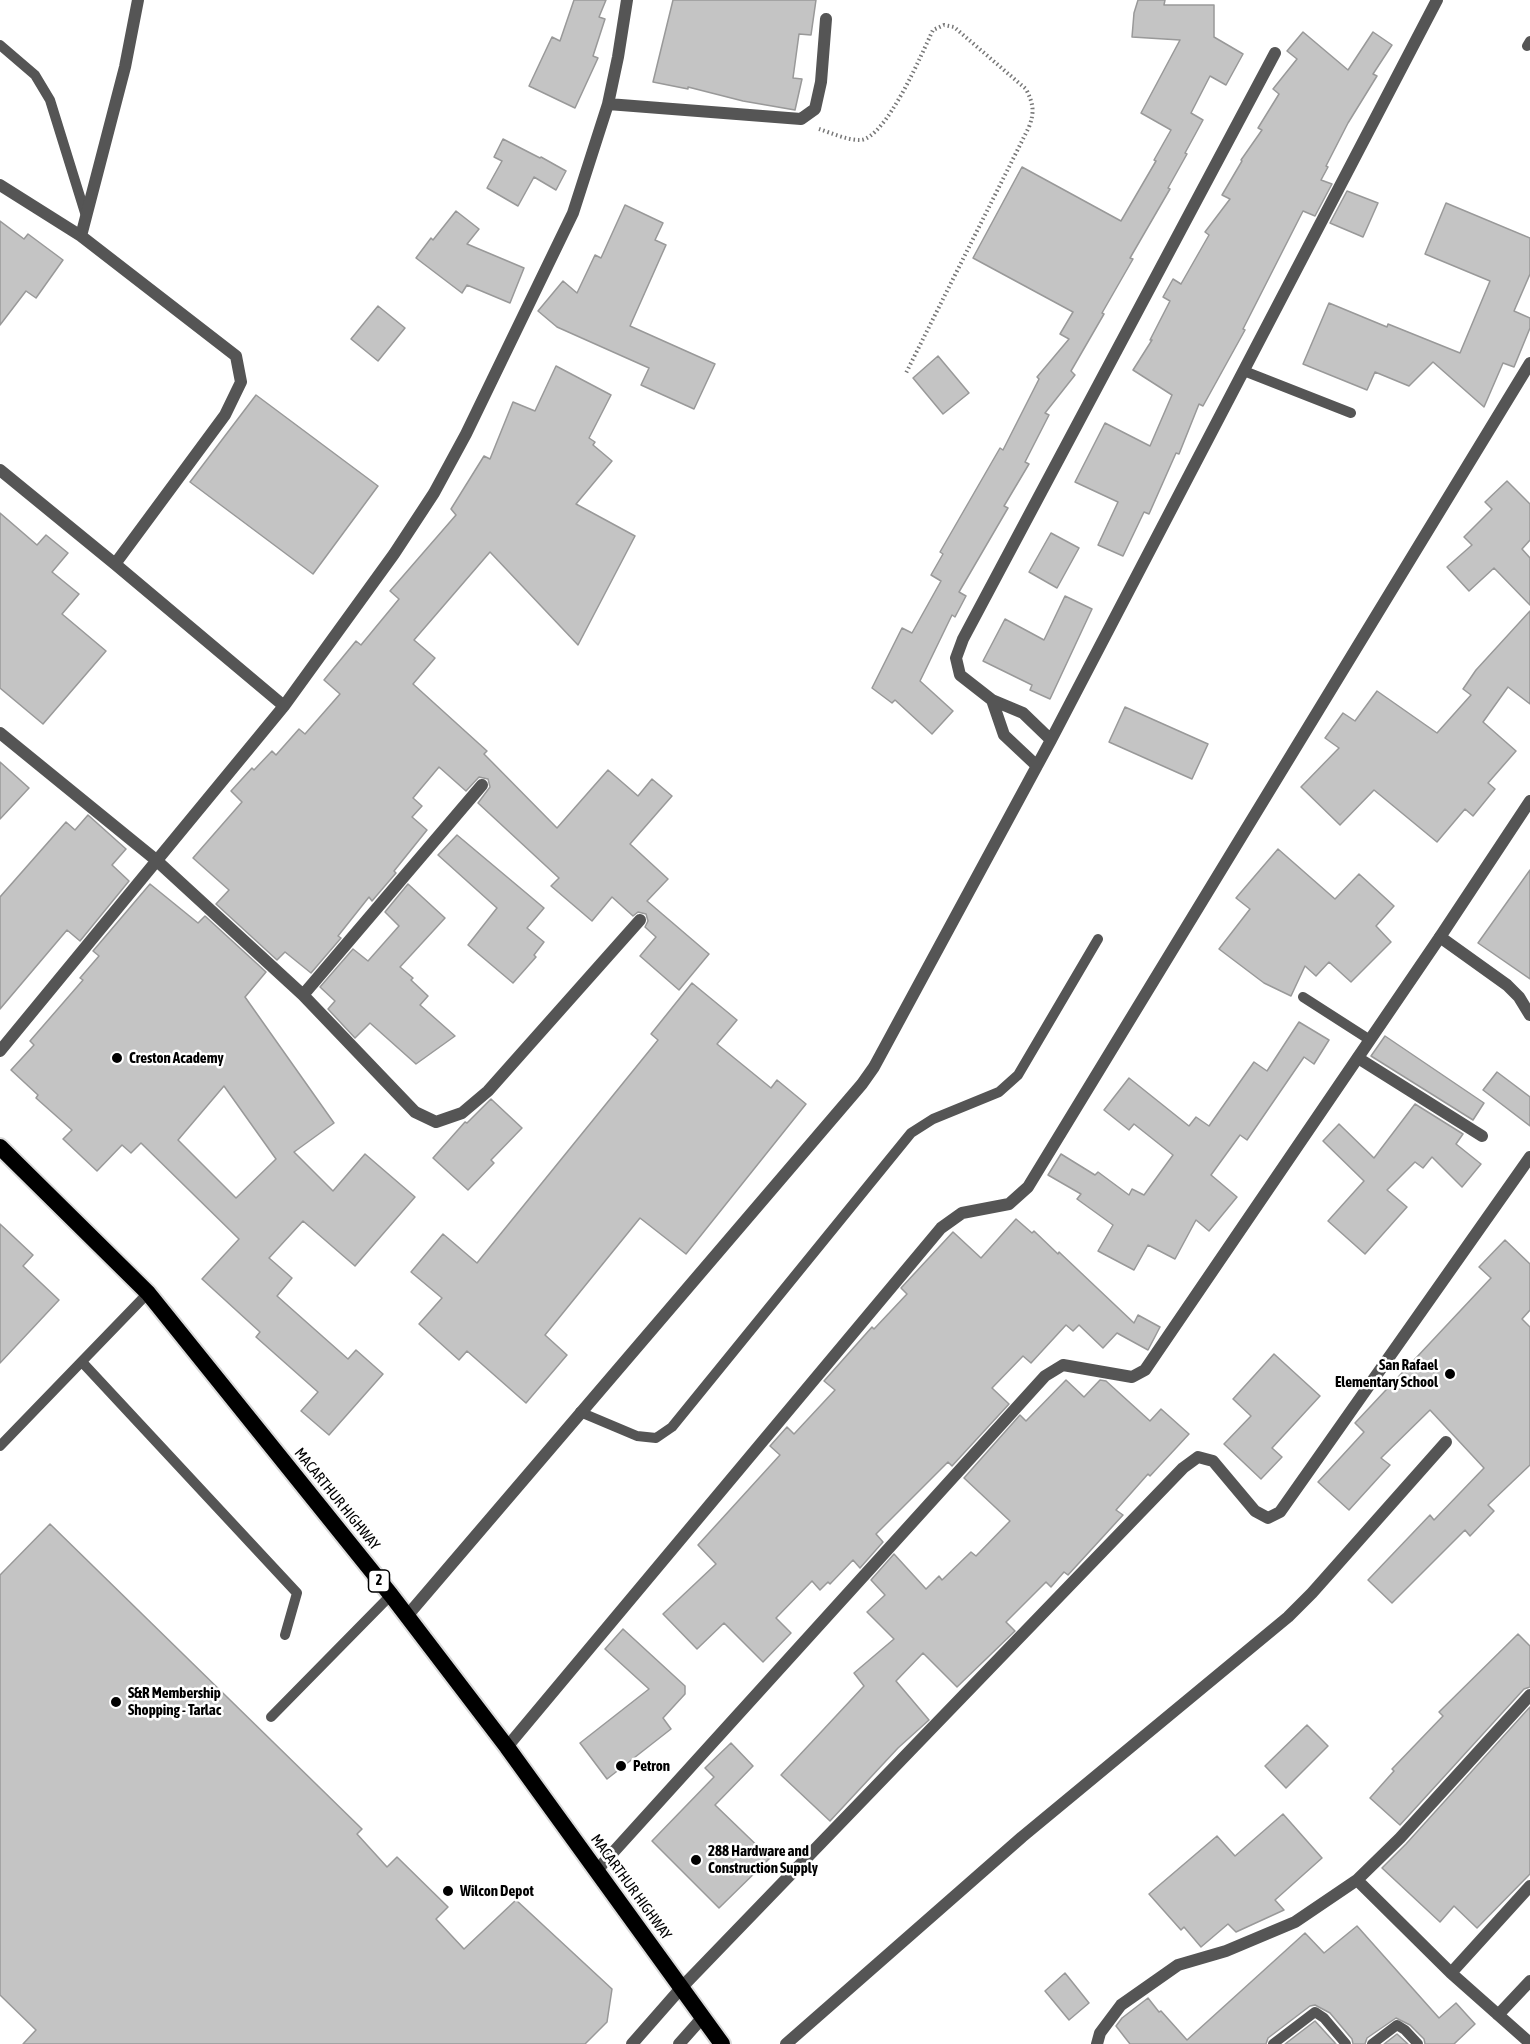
<!DOCTYPE html>
<style>
body{margin:0}
canvas{display:block;background:#fff}
</style>
<canvas width="1530" height="2044"></canvas>
<script>
const ctx = document.querySelector('canvas').getContext('2d');
ctx.lineJoin = 'round';
function paint(path, color) { ctx.fillStyle = color; ctx.fill(path, 'evenodd'); }
function stroke(path, color, width, dash) { ctx.strokeStyle = color; ctx.lineWidth = width; ctx.lineCap = dash ? 'butt' : 'round'; ctx.setLineDash(dash || []); ctx.stroke(path); }
function label(font, color, halo, rows, align = 'center') {
  ctx.font = font + ' "Asap Condensed",sans-serif'; ctx.lineWidth = 5; ctx.setLineDash([]); ctx.textBaseline = 'middle'; ctx.strokeStyle = halo; ctx.fillStyle = color; for (const [text, x, y, turn = 0] of rows) {
    ctx.save(); ctx.translate(x, y); ctx.rotate((+turn || 0) * Math.PI / 180); ctx.textAlign = isNaN(turn) ? turn : align; if (halo) ctx.strokeText(text, 0, 0); ctx.fillText(text, 0, 0); ctx.restore();
  }
}
const building = new Path2D(`
 M574 0H606L599 17 605 19 593 56 598 58 575 108 529 86 552 37 560 41Z
 M673 0H816L811 35 799 34 793 78 802 79 795 110 743 101 688 87V89L653 82Z
 M1138 0H1165L1164 5H1214V37L1243 54 1226 85 1210 76 1191 113 1203 120 1185 153 1187 154 1168 188 1170 189 1130 258 1133 259 1102 313 1104 314 1071 371 1075 375 1045 413 1049 415 1025 462 1029 464 1004 506 1008 508 959 592 966 596 955 617 952 615 920 681 953 711 932 734 895 700 892 703 872 688 902 628 912 633 941 581 931 575 943 554 940 552 1000 448 1003 450 1039 379 1037 377 1069 339 1060 334 1073 312 973 258 1022 167 1121 221 1156 161 1154 160 1171 130 1141 113 1180 40 1132 37 1134 13Z
 M1303 32 1348 70 1373 32 1392 45 1373 74 1377 76 1348 123 1326 166 1328 167 1321 180 1332 184 1315 216 1303 211 1243 329 1245 330 1203 406 1199 404 1179 454 1176 453 1149 514 1144 512 1123 556 1098 545 1118 502 1075 482 1105 423 1150 446 1172 395 1133 370 1152 340H1150L1170 301 1163 297 1173 279 1181 284 1209 235 1205 232 1230 199 1222 195 1242 161 1241 160 1262 130 1258 128 1279 94 1273 89 1297 59 1287 51Z
 M503 139 540 158 541 157 566 171 556 190 534 177 518 206 487 188 502 161 494 157Z
 M1347 191 1378 203 1363 237 1330 223Z
 M1446 203 1530 238V274L1514 311 1530 318V328L1514 367 1503 363 1484 407 1433 362 1409 386 1375 372 1367 390 1303 364 1329 303 1387 327 1388 324 1460 353 1490 281 1425 254Z
 M625 205 663 223 655 240 666 245 630 326 715 364 694 409 641 385 649 368 557 327 538 311 563 281 577 293 595 255 601 258Z
 M456 211 479 229 467 244 524 268 510 303 467 285 462 293 416 258 431 238 433 240Z
 M0 221 24 239 28 234 63 260 36 298 26 291 0 325Z
 M378 306 405 328 378 361 351 339Z
 M938 356 969 393 943 414 913 378Z
 M556 366 611 395 589 438 595 442 593 445 612 461 576 504 635 536 578 645 490 552 414 640 435 658 413 684 487 751 484 754 557 828 608 770 638 796 652 779 672 796 630 844 668 879 647 901 709 954 679 990 640 956 656 937 645 927 648 921 646 914 638 912 633 916 612 897 592 921 551 886 559 878 478 803 490 787 488 779 479 777 466 791 439 767 413 798 422 806 412 817 427 830 394 871 396 873 372 901 369 897 338 936 341 938 311 973 285 952 277 960 216 904 229 890 193 858 242 802 231 791 252 768 254 770 272 751 276 755 299 729 305 734 340 694 324 680 356 641 361 645 399 599 390 591 456 515 451 509 484 456 490 459 513 402 535 411Z
 M256 395 378 486 313 574 190 482Z
 M1507 481 1530 504V540L1522 549 1530 558V605L1494 568 1469 591 1447 567 1472 545 1464 537 1492 509 1485 502Z
 M0 513 37 545 46 535 68 553 52 572 79 594 62 614 106 651 43 724 0 688Z
 M1051 533 1079 548 1057 588 1029 572Z
 M1065 596 1092 609 1050 699 1030 690 1032 685 983 661 1005 619 1044 640Z
 M1530 611V704L1508 687 1483 722 1516 751 1488 783 1495 789 1473 816 1465 809 1437 842 1374 790 1340 825 1301 787 1339 748 1325 738 1343 713 1355 721 1377 691 1437 733 1471 695 1463 689 1476 670Z
 M1125 707 1208 744 1192 779 1109 742Z
 M0 762 29 788 0 819Z
 M88 815 126 849 112 865 129 881 80 941 67 930 0 1009V897L66 822 75 830Z
 M457 835 544 908 527 928 544 942 534 955 536 957 513 983 468 945 497 908 438 855Z
 M1278 849 1335 899 1359 874 1394 906 1376 926 1391 942 1351 982 1329 962 1316 976 1305 966 1291 996 1264 983 1219 949 1250 909 1236 898Z
 M1530 870V979L1478 943Z
 M150 884 198 923 205 916 266 972 245 997 334 1123 294 1152 333 1191 365 1154 415 1197 355 1266 303 1221 269 1258 292 1278 277 1296 348 1359 356 1350 383 1374 329 1435 301 1411 318 1392 256 1337 260 1332 202 1279 239 1239 141 1143 131 1153 122 1145 97 1171 63 1139 72 1130 36 1098 38 1095 11 1070 34 1045 30 1041 83 980 80 978 99 956 93 951ZM224 1086 276 1159 236 1198 178 1140Z
 M408 884 445 918 400 967 413 978 411 980 428 996 420 1005 455 1036 416 1064 370 1023 355 1038 328 1009 335 1001 320 987 353 949 368 961 399 926 385 912Z
 M692 983 737 1020 717 1044 771 1088 777 1080 806 1104 686 1254 640 1218 545 1335 567 1355 526 1403 467 1351 459 1360 419 1324 442 1298 411 1272 443 1234 477 1263 658 1040 651 1034Z
 M1299 1022 1329 1040 1314 1064 1304 1057 1247 1140 1240 1135 1211 1175 1237 1197 1209 1231 1196 1220 1175 1259 1148 1245 1134 1270 1098 1251 1113 1225 1077 1199 1081 1194 1048 1175 1061 1154 1095 1175 1098 1172 1129 1195 1132 1189 1144 1195 1173 1155 1134 1124 1129 1130 1104 1110 1129 1078 1189 1126 1196 1117 1209 1126 1254 1062 1267 1071Z
 M1385 1036 1484 1103 1473 1120 1371 1056Z
 M1497 1072 1530 1097V1126L1483 1090Z
 M491 1099 522 1128 491 1160 494 1163 468 1190 433 1158 465 1122 467 1123Z
 M1415 1104 1463 1134 1456 1144 1481 1164 1462 1187 1432 1157 1423 1168 1415 1162 1387 1190 1407 1207 1365 1254 1328 1221 1364 1181 1323 1141 1339 1124 1374 1158Z
 M1016 1219 1032 1233 1034 1231 1058 1254 1059 1252 1134 1323 1138 1315 1160 1327 1148 1350 1117 1333 1103 1348 1079 1325 1073 1331 1066 1325 1031 1363 1023 1356 992 1388 1009 1404 952 1466 948 1462 876 1534 883 1542 860 1568 853 1560 830 1584 828 1582 820 1590 812 1581 776 1618 791 1633 763 1662 724 1623 697 1649 663 1614 716 1564 698 1545 780 1455 770 1446 787 1427 794 1434 835 1390 824 1381 872 1327 874 1329 907 1294 901 1288 953 1232 981 1258Z
 M0 1224 33 1255 23 1266 59 1300 0 1363Z
 M1505 1240 1530 1264V1310L1522 1319 1530 1327V1465L1488 1505 1494 1511 1470 1536 1465 1530 1392 1603 1368 1580 1430 1515 1434 1520 1484 1468 1430 1410 1381 1458 1390 1465 1349 1510 1318 1482 1364 1432 1355 1423 1491 1278 1479 1267Z
 M1274 1354 1320 1396 1272 1448 1282 1457 1261 1479 1224 1444 1251 1416 1233 1399Z
 M1066 1380 1084 1397 1100 1380 1106 1381 1150 1421 1161 1409 1189 1434 1150 1476 1148 1474 1116 1510 1123 1515 1068 1575 1064 1572 1051 1587 1046 1582 1006 1622 1015 1631 957 1687 923 1653 896 1681 929 1720 898 1748 830 1821 781 1775 864 1686 854 1673 894 1639 867 1612 885 1595 871 1580 894 1554 926 1589 939 1576 942 1580 971 1552 976 1556 1010 1521 964 1478 1020 1415 1026 1421Z
 M50 1524 362 1829 357 1834 387 1867 397 1857 448 1907 436 1919 464 1949 516 1900 612 1989 607 2022 585 2044H23L36 2030 0 1995V1575Z
 M623 1629 685 1686V1694L663 1718 671 1729 607 1779 580 1743 649 1689 605 1649Z
 M1518 1634 1530 1646V1687L1524 1689 1400 1825 1370 1798 1394 1771 1392 1769 1443 1716 1439 1712Z
 M1530 1707V1874L1477 1928 1454 1906 1440 1922 1382 1868 1406 1844Z
 M1307 1725 1328 1746 1286 1788 1265 1766Z
 M731 1743 753 1766 715 1805 770 1858 719 1908 652 1841 714 1777 705 1768Z
 M1283 1814 1322 1858 1275 1900 1284 1910 1236 1932 1228 1924 1201 1947 1184 1927 1181 1930 1149 1894 1217 1836 1235 1856Z
 M1357 1926 1439 2018 1456 2003 1475 2024 1454 2044H1425L1424 2039 1410 2025 1396 2018 1367 2038 1365 2044H1353L1352 2039 1330 2013 1315 2005 1310 2006 1268 2038 1266 2044H1130L1116 2026 1122 2018 1148 1998 1159 2012 1161 2011 1187 2040 1305 1933 1324 1953Z
 M1065 1973 1089 2003 1069 2020 1045 1991Z
 M1315 2021 1336 2044H1285Z
 M1397 2034 1408 2044H1384Z`);
paint(building, '#c4c4c4');
stroke(building, '#999', 1.5);
const trunk = new Path2D(`
 M0 1147 148 1293 391 1595 507 1747 722 2044`);
stroke(trunk, '#dbdbdb', 20);
stroke(new Path2D(`
 M819 129C831 133 847 140 860 140 886 139 922 53 933 30L944 25 954 27 1026 89C1033 103 1035 111 1029 127L906 373`), '#777', 4, [1.5, 3]);
stroke(new Path2D(`
 M0 45 35 75 50 100 86 216
 M1527 46 1530 41
 M1244 371 1351 413
 M1303 997 1370 1040
 M82 1362 297 1593 285 1635
 M580 1412 637 1436 656 1438 672 1427 911 1133 933 1119 999 1092 1018 1075 1098 939
 M0 1446 148 1293
 M271 1717 391 1595
 M1273 2044 1315 2012 1324 2018 1346 2044
 M1372 2044 1397 2025 1405 2030 1418 2044`), '#555', 10);
stroke(new Path2D(`
 M608 104 801 119 815 109 821 82 826 19
 M0 185 81 236 236 356 241 382 225 415 115 564
 M81 236 125 67 138 0
 M0 470 115 564 284 706
 M992 700 1004 735 1037 766
 M0 733 156 860 303 995 415 1112 436 1122 462 1113 488 1091 640 920
 M1051 740 1023 713 992 700 960 675 956 658 963 639 1275 53
 M1440 937 1507 985 1519 997 1530 1015
 M303 995 482 785
 M0 1051 284 706 394 554 434 493 466 434 573 213 608 104 618 57 627 0
 M1358 1058 1482 1136
 M407 1616 862 1084 874 1067 1051 740 1437 0
 M507 1747 941 1228 962 1213 1009 1204 1028 1187 1530 363
 M1357 1880 1451 1973 1530 2043
 M1451 1973 1530 1886
 M1498 2015 1530 1981
 M632 2044 682 1987 1183 1468 1198 1457 1213 1461 1255 1511 1268 1518 1280 1512 1530 1157
 M679 2044 703 2017
 M786 2044 1022 1837 1288 1617 1312 1593 1446 1442
 M1097 2044 1100 2033 1121 2005 1178 1965 1226 1951 1295 1922 1357 1880 1400 1838 1530 1695`), '#555', 12);
stroke(new Path2D(`
 M598 1869 1045 1376 1063 1365 1132 1377 1145 1370 1440 937 1530 801`), '#555', 12);
stroke(trunk, '#000', 16);
for (const [x, y, r, color] of [
 [117,1058,6,"#000"],
 [1450,1374,6,"#000"],
 [116,1702,6,"#000"],
 [621,1766,6,"#000"],
 [696,1860,6,"#000"],
 [448,1891,6,"#000"]
]) { const dot = new Path2D(); dot.arc(x, y, r, 0, 2 * Math.PI); ctx.fillStyle = color; ctx.fill(dot); stroke(dot, '#fff', 2); }
for (const [x, y, w] of [
 [379,1581,21]
]) { const box = new Path2D(); box.roundRect(x - w / 2, y - 11, w, 22, 4.5); ctx.fillStyle = '#fff'; ctx.fill(box); stroke(box, '#000', 1.5); }
label('bold 14px', '#000', null, [
 ["2",379,1581]
]);
label('bold 15px', '#000', '#fff', [
 ["Creston Academy",129,1058],
 ["San Rafael",1438,1365,"right"],
 ["Elementary School",1438,1382,"right"],
 ["S&R Membership",128,1693],
 ["Shopping - Tarlac",128,1710],
 ["Petron",633,1766],
 ["288 Hardware and",708,1851],
 ["Construction Supply",708,1868],
 ["Wilcon Depot",460,1891]
], 'left');
label('15px', '#000', '#fff', [
 ["MACARTHUR HIGHWAY",337,1499,51],
 ["MACARTHUR HIGHWAY",631,1887,54]
]);
</script>
